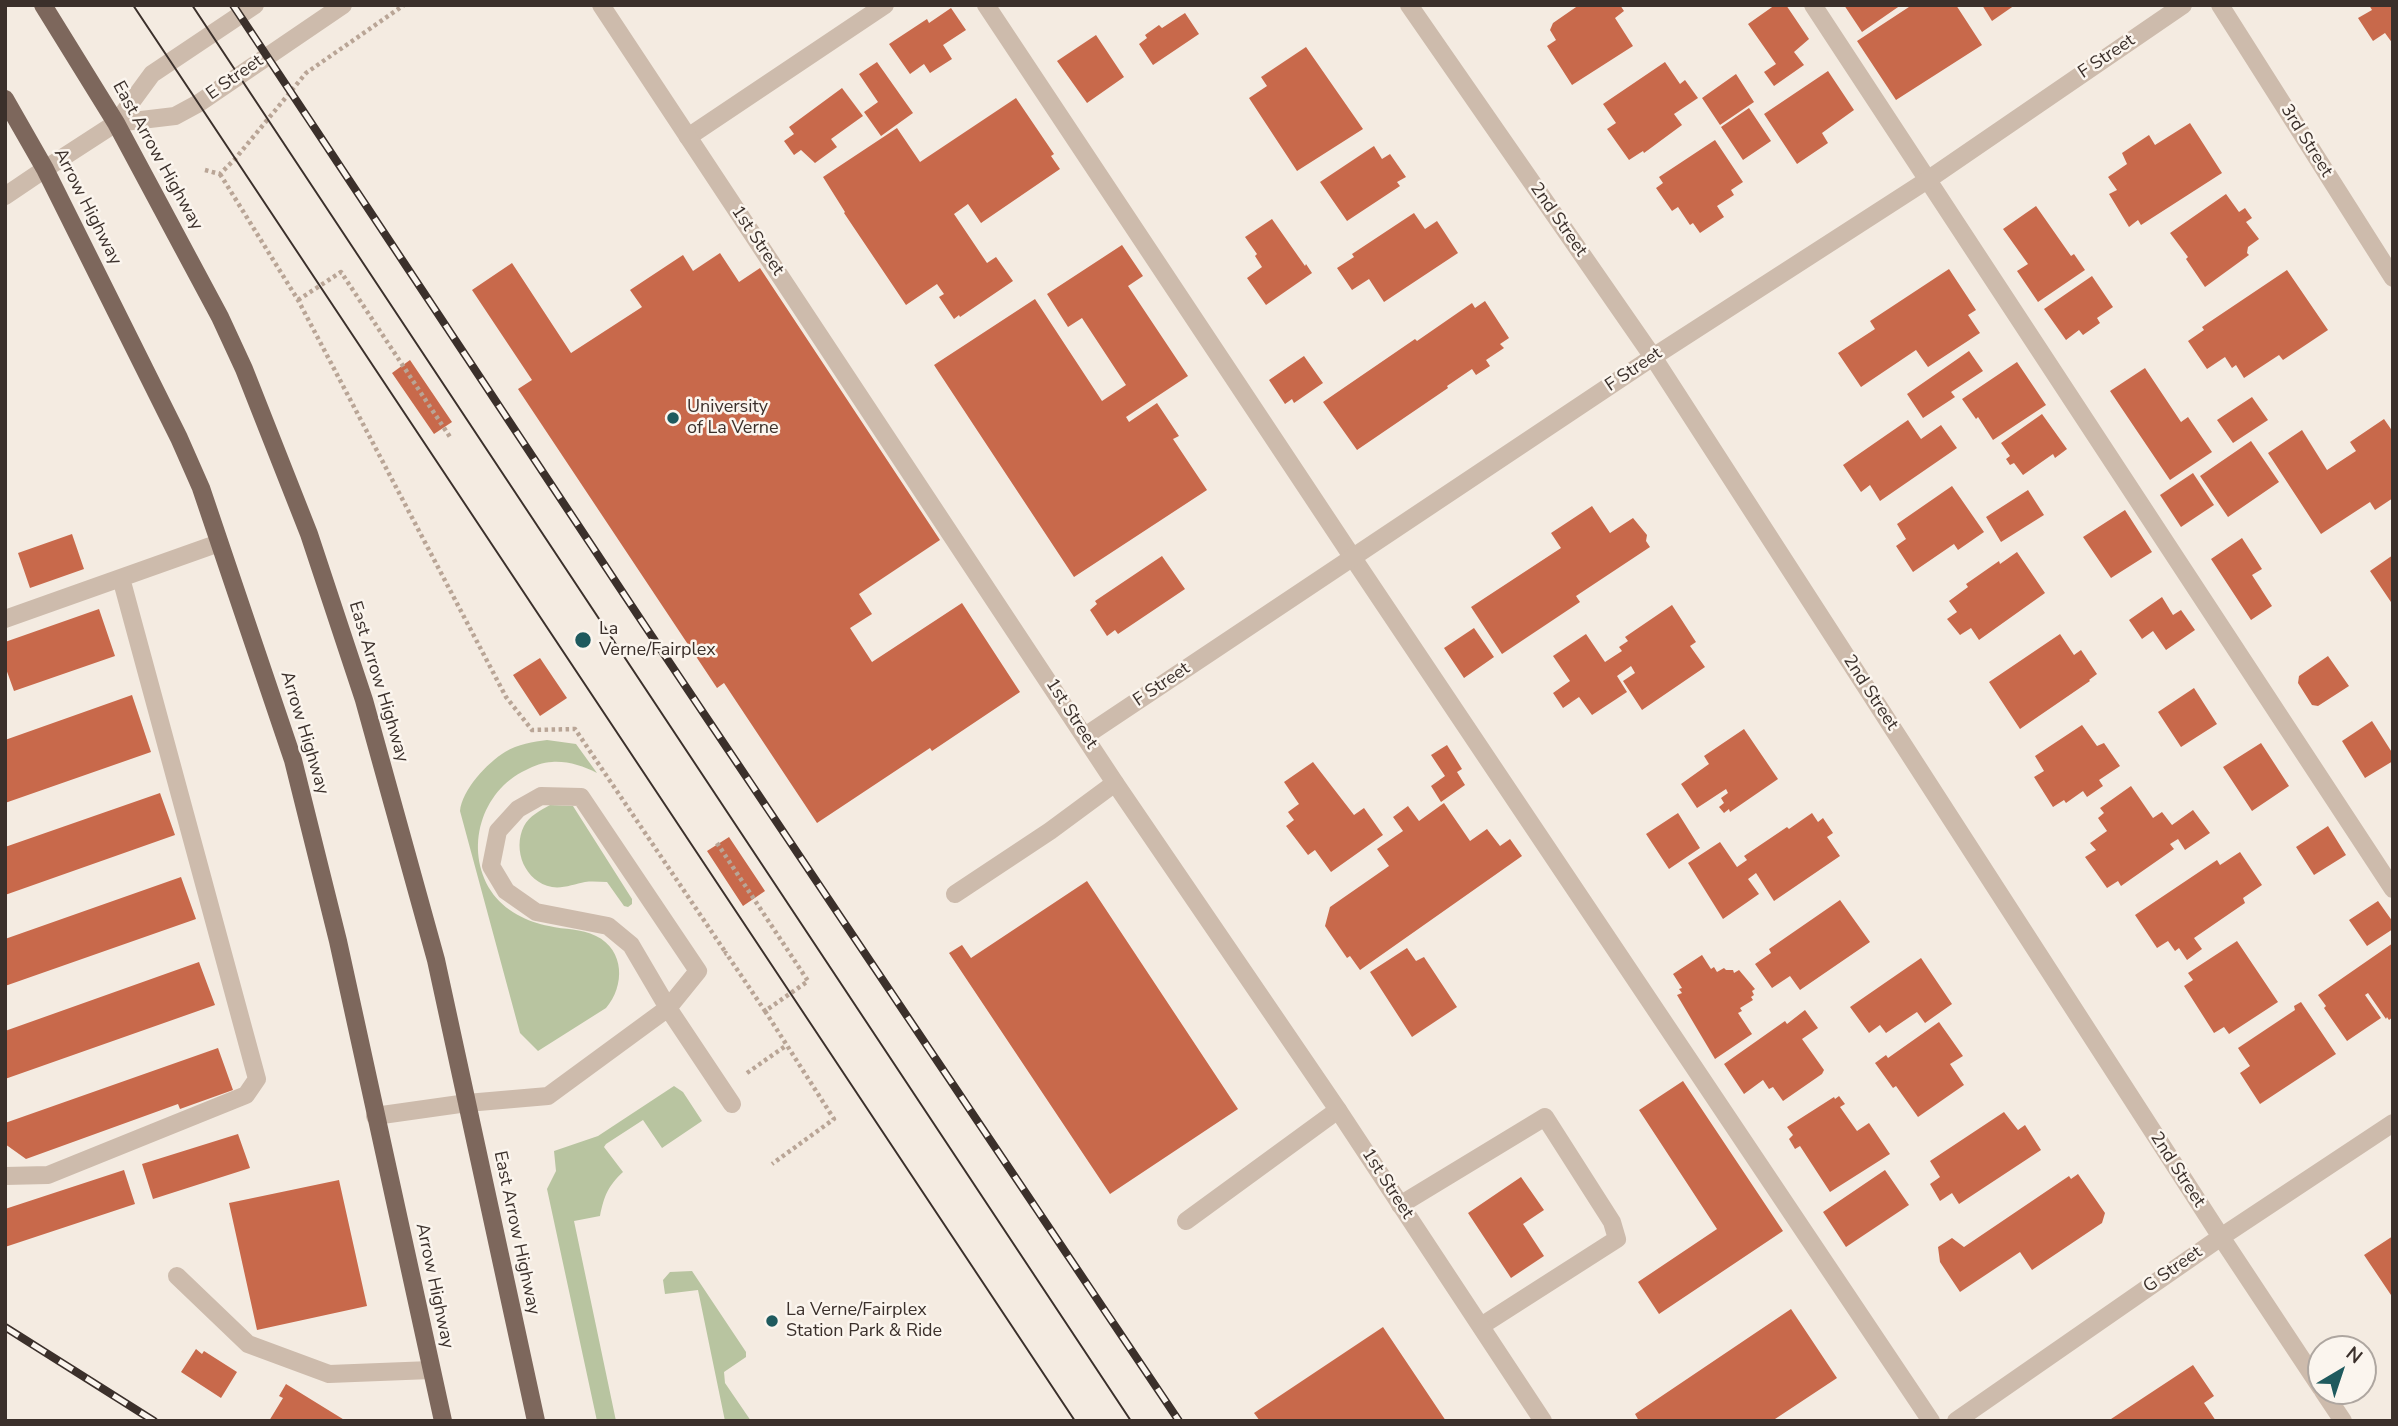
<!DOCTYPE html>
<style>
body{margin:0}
#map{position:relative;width:2398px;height:1426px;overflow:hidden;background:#f4ebe1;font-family:"Nunito Sans",sans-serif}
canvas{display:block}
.frame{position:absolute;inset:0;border:7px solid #3b302b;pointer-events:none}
.north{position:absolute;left:2307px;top:1335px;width:70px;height:70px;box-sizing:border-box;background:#fbf5ee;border:2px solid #aea6a0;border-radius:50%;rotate:39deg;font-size:19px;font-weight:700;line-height:28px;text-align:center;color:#3b302b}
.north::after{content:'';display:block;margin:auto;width:24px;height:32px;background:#1f5a5e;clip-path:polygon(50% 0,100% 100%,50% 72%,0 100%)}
</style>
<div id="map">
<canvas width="2398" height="1426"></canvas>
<div class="frame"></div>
<div class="north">N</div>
</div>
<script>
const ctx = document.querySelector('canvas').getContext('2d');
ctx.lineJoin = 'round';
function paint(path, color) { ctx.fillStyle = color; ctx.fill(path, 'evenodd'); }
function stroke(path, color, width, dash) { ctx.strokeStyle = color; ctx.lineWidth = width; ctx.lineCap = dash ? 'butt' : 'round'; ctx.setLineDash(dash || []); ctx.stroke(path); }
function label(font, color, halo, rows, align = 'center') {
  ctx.font = font + ' "Nunito Sans",sans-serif'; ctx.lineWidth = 5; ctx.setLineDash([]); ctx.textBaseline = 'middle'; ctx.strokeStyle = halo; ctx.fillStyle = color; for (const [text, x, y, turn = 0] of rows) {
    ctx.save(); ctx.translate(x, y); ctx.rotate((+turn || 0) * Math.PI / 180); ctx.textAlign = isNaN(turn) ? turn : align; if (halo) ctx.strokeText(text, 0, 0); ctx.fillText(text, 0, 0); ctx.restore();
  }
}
paint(new Path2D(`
 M547 740 576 744 597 773C583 766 568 761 552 762 543 762 534 766 526 770 481 791 464 849 491 891 504 911 528 922 549 926 565 930 581 928 596 936 625 950 625 986 606 1008L538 1051 520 1033 460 811C462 790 487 763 505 752 518 744 533 742 547 740Z
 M550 805 573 806 632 899V904L628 907 624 906 607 882C600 882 593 881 585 882 575 884 562 889 552 887 525 882 512 850 524 826 529 816 541 810 550 805Z
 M674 1086 683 1092 702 1121 662 1148 643 1120 606 1144 604 1147 623 1172C608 1186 604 1196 600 1216L574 1221 616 1421H597L547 1189 556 1171 554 1151 598 1136Z
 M692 1271 746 1352V1357L724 1372 725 1383 751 1421H725L698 1290 665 1294 663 1280 670 1272Z`), '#b8c4a0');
paint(new Path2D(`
 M1579 5H1620L1624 11 1615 18 1633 46 1572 85 1547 46 1556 40 1550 30 1553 23Z
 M1775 5H1786L1809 39 1794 52 1804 65 1774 86 1764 72 1776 64 1748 24Z
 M1844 5H1901L1862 32Z
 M1912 5H1956L1982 45 1896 100 1857 41Z
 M1982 5H2015L1992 21Z
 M2369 5H2393V44L2385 33 2373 41 2358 18 2372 10Z
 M951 8 966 30 943 45 952 59 930 73 924 64 910 74 889 44 927 19 929 23Z
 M1185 13 1199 34 1153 65 1139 44 1147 38 1145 35 1159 25 1162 28Z
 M1096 35 1124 77 1087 103 1057 61Z
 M1306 47 1363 129 1297 171 1249 98 1267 86 1261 77Z
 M877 62 913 113 881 136 864 112 878 102 859 74Z
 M1665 62 1680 84 1685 80 1698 98 1674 114 1682 125 1644 153 1643 151 1629 160 1607 129 1616 123 1603 104Z
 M1828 71 1854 110 1822 133 1828 143 1797 164 1764 114Z
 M1736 74 1754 102 1720 125 1702 98Z
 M842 88 863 116 831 139 837 147 815 163 801 150 794 155 784 141 794 134 789 127Z
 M1016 98 1054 154 1051 156 1060 169 981 223 968 204 954 214 987 263 996 257 1013 281 960 317 959 315 954 319 939 297 944 294 937 284 906 305 844 213 845 212 823 177 897 128 920 162Z
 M1749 108 1771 141 1743 160 1721 127Z
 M2190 123 2222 173 2141 225 2138 220 2129 227 2109 194 2117 190 2108 177 2127 164 2122 153 2149 135 2155 145Z
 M1715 140 1743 182 1731 190 1734 195 1717 206 1724 217 1700 233 1693 223 1690 225 1678 207 1672 211 1656 188 1663 183 1659 177Z
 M1374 146 1382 159 1390 154 1406 177 1397 182 1400 186 1347 221 1320 182Z
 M2226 194 2239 212 2245 208 2252 218 2246 222 2259 239 2248 247 2247 253 2249 255 2205 287 2186 259 2188 257 2170 233Z
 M2036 206 2071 256 2074 254 2085 270 2038 302 2017 271 2028 264 2003 229Z
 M1414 213 1425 229 1437 221 1458 253 1384 302 1369 279 1352 290 1337 268 1354 257 1352 254Z
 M1272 219 1305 266 1306 264 1312 273 1266 305 1247 278 1262 267 1255 256 1257 254 1245 237Z
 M1122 245 1143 276 1128 286 1188 376 1126 417 1129 422 1157 403 1179 436 1173 439 1207 490 1074 577 934 365 1035 299 1102 401 1126 385 1082 318 1068 327 1047 294Z
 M720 253 739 282 760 268 940 540 859 594 872 614 850 628 872 662 962 603 1020 692 932 751 930 748 817 823 724 683 717 688 518 389 532 380 472 290 512 263 571 353 642 307 630 290 683 255 693 271Z
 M1949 269 1976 310 1968 315 1980 333 1928 367 1916 350 1861 387 1838 353 1875 329 1870 321Z
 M2287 270 2328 330 2283 360 2279 355 2244 378 2236 365 2232 368 2225 357 2207 369 2188 341 2204 330 2202 327Z
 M2092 276 2113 307 2097 318 2100 323 2083 335 2079 330 2066 340 2044 309Z
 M1485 301 1509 338 1500 344 1504 348 1486 360 1490 366 1476 375 1472 369 1447 386 1448 388 1357 450 1323 402 1415 339 1417 341 1472 303 1475 308Z
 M1969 351 1983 371 1951 392 1955 397 1923 418 1907 394Z
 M1304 356 1323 383 1294 403 1292 399 1285 404 1269 380Z
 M410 360 452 422 434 434 392 373Z
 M2017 362 2046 405 1993 440 1978 417 1976 419 1962 399Z
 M2145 368 2181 422 2188 417 2212 452 2170 480 2110 391Z
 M2252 397 2268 420 2233 443 2217 420Z
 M2042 414 2067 449 2055 458 2053 454 2023 475 2014 463 2010 465 2006 459 2010 456 2001 443Z
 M2384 419 2393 432V498L2375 510 2370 502 2321 534 2268 453 2302 430 2327 470 2356 451 2350 442Z
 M1908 420 1921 439 1941 425 1957 448 1880 501 1870 485 1861 492 1843 465Z
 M2251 441 2279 482 2228 517 2200 476Z
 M2193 473 2214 505 2181 527 2160 495Z
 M1952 486 1984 532 1958 550 1954 544 1913 572 1896 546 1906 539 1897 524Z
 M2028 490 2044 515 2001 542 1986 517Z
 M1592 506 1610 533 1633 518 1647 535 1646 541 1650 547 1576 596 1580 602 1502 654 1471 607 1561 548 1551 533Z
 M2125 510 2152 552 2111 578 2083 537Z
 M72 534 84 569 30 588 18 553Z
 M2242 538 2262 569 2252 575 2272 606 2251 620 2211 559Z
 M2017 552 2045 593 1979 640 1971 628 1960 635 1947 619 1957 612 1949 601 1968 587 1966 584 1999 561 2000 564Z
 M2393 555V605L2370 571Z
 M1162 556 1185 589 1118 634 1115 630 1107 636 1090 610 1097 604 1095 601Z
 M2162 597 2173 615 2181 610 2195 630 2166 650 2153 631 2142 639 2129 620Z
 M1672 605 1696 642 1690 646 1705 667 1642 710 1623 681 1635 673 1631 666 1617 676 1627 692 1592 715 1579 697 1563 708 1553 693 1570 681 1553 656 1586 634 1605 662 1622 651 1619 647 1628 641 1625 637Z
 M99 609 115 656 14 691 5 666V642Z
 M1474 628 1494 657 1464 678 1444 648Z
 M2060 634 2074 655 2081 650 2097 674 2089 680 2090 681 2020 729 1989 682Z
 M2328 656 2349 686 2318 706 2312 705 2298 683 2299 676Z
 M540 658 567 698 540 716 513 675Z
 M2194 688 2217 724 2181 747 2158 712Z
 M132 695 151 752 5 803V740Z
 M2372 721 2393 754V761L2365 778 2342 741Z
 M2082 725 2097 746 2104 743 2120 766 2099 780 2103 786 2087 797 2083 791 2066 803 2064 800 2053 807 2034 777 2044 771 2035 756Z
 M1744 729 1778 779 1730 812 1729 809 1724 813 1719 807 1724 803 1721 798 1728 793 1726 789 1697 808 1681 784 1709 764 1704 756Z
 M2261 743 2289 786 2252 811 2223 767Z
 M1447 745 1462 769 1457 772 1465 785 1441 802 1431 786 1445 776 1431 755Z
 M1313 762 1354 815 1364 808 1383 835 1331 872 1315 850 1308 855 1286 826 1294 820 1288 812 1299 804 1284 782Z
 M2131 786 2153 818 2162 812 2172 825 2193 810 2210 833 2185 850 2178 839 2170 844 2174 849 2121 886 2118 881 2107 888 2085 857 2096 850 2090 843 2107 831 2098 818 2104 813 2100 808Z
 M160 793 175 835 5 895V847Z
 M1444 803 1470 841 1487 829 1500 846 1510 839 1522 856 1360 970 1350 956 1347 958 1325 926 1330 907 1389 866 1377 849 1403 831 1393 817 1408 806 1419 821Z
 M1678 813 1700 848 1669 869 1646 834Z
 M1812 813 1818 822 1823 818 1833 833 1827 837 1840 856 1774 901 1756 873 1748 879 1759 894 1723 919 1688 863 1720 842 1737 867 1747 860 1744 856 1787 827 1789 829Z
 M2328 826 2346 855 2314 875 2296 847Z
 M729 837 765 891 743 906 707 851Z
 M2240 852 2262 885 2243 898 2245 903 2194 938 2202 949 2187 960 2179 948 2175 951 2168 941 2157 948 2135 915 2217 860 2220 865Z
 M181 877 196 919 5 986V939Z
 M1087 881 1238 1109 1110 1194 949 953 962 945 971 958Z
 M1840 900 1870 942 1800 990 1790 976 1772 988 1755 964 1771 953 1769 949Z
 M2378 901 2393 922V929L2367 946 2349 920Z
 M2237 941 2278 1002 2229 1034 2224 1027 2214 1033 2184 986 2193 980 2188 973Z
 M2393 943V1017L2389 1020 2387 1017 2386 1019 2368 993 2365 995 2381 1018 2347 1041 2324 1008 2326 1006 2318 995Z
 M1407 948 1416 961 1424 957 1457 1007 1412 1037 1370 972Z
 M1702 955 1711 969 1714 967 1717 972 1724 968 1726 970H1733L1734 973 1739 970 1755 989 1752 991 1754 995 1751 997 1753 1000 1740 1008 1742 1011 1738 1013 1752 1034 1715 1059 1677 995 1682 993 1679 989 1682 988 1673 974Z
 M1921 958 1952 1004 1925 1023 1917 1012 1886 1033 1880 1025 1869 1033 1850 1007Z
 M199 962 215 1005 5 1079V1031Z
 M2301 1002 2336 1054 2260 1104 2240 1073 2250 1066 2238 1048 2295 1010 2294 1006Z
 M1805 1010 1818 1028 1802 1039 1824 1070 1822 1074 1783 1101 1773 1087 1769 1089 1763 1080 1744 1094 1724 1064 1785 1021 1787 1024Z
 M1939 1022 1963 1056 1950 1064 1964 1085 1918 1117 1896 1086 1893 1088 1875 1063 1886 1055 1888 1058Z
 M218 1048 233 1090 180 1109 178 1104 26 1159 5 1144V1123Z
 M1683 1081 1783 1231 1659 1314 1638 1282 1717 1229 1639 1110Z
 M1839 1096 1845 1104 1840 1107 1857 1131 1869 1123 1890 1154 1830 1192 1800 1146 1795 1149 1789 1139 1793 1135 1787 1127 1834 1097 1835 1099Z
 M2004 1112 2018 1130 2025 1125 2041 1150 1959 1204 1952 1193 1940 1201 1930 1184 1940 1177 1930 1161Z
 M238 1134 250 1168 153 1199 142 1164Z
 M124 1170 135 1204 5 1247V1209Z
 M1885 1170 1909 1205 1846 1247 1823 1212Z
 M2078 1174 2105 1213 2102 1223 2032 1270 2020 1252 1960 1292 1940 1262 1938 1247 1952 1238 1964 1247 2069 1176 2071 1179Z
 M1521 1177 1544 1210 1523 1224 1544 1256 1511 1278 1468 1213Z
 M339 1180 367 1306 257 1330 229 1203Z
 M2393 1236V1298L2364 1255Z
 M1791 1309 1837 1378 1772 1421H1639L1635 1414Z
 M1383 1327 1446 1421H1260L1254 1413Z
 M196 1349 202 1354 204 1351 237 1372 221 1398 181 1372Z
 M2193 1365 2214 1396 2204 1403 2216 1421H2108Z
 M286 1384 346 1421H269L283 1398 279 1396Z`), '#c8694b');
stroke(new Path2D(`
 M205 170 220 174 235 159 306 73 404 5
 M220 174 298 300 506 697 532 730 575 729 726 953
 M298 300 341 272 450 437
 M717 843 808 981 765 1011 726 953 724 954
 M765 1011 834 1119 772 1164
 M747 1073 787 1045`), '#b9a596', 4.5, [3.5, 3.5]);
stroke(new Path2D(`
 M986 5 1353 558 1931 1421
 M1813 5 2393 889
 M688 137 885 5
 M5 619 219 543
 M955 894 1050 831 1115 783
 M375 1116 467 1103 548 1096 668 1008 698 971 581 797 541 796 518 809 498 831 491 866 506 891 536 912 608 926 631 945 668 1008 732 1104
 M5 1176 48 1175 246 1095 257 1079 121 578
 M1400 1205 1545 1117 1612 1222 1617 1239 1481 1326
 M1186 1221 1338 1110
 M177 1276 248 1344 329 1374 431 1370`), '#cdbbac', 18);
stroke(new Path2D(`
 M601 5 1115 783 1338 1110 1543 1421
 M1409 5 1653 357 2221 1237 2321 1388
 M2220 5 2393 278
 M116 123 175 116 199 103 343 5
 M45 169 116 123 152 74 255 5
 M1085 736 1653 357 1929 179 2183 5
 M2323 1391 2343 1421
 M1956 1421 2221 1237 2393 1123`), '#cdbbac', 18);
stroke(new Path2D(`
 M5 196 45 169`), '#cdbbac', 18);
stroke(new Path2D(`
 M43 5 116 123 220 317 244 369 309 534 364 700 436 960 536 1421
 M5 99 45 169 179 438 201 488 293 760 338 941 443 1421`), '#7d675c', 18);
stroke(new Path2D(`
 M133 5 1075 1421
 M192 5 1131 1421`), '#3b302b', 2);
const rail = new Path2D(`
 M233 5 643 623 1179 1421
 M5 1327 154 1421`);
stroke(rail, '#3b302b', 8);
stroke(rail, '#fbf5ee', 5, [16]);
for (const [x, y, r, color] of [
 [673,418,7,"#1f5a5e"],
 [583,640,9,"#1f5a5e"],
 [772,1321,7,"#1f5a5e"]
]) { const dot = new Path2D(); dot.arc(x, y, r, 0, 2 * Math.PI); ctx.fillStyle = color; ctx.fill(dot); stroke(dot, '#fbf5ee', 2.5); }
label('18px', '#3b302b', '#fbf5ee', [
 ["F Street",2107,57,-34],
 ["E Street",235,78,-35],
 ["3rd Street",2306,141,58],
 ["East Arrow Highway",157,156,61],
 ["Arrow Highway",87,207,63],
 ["2nd Street",1558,220,55],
 ["1st Street",757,241,56],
 ["F Street",1634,370,-34],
 ["East Arrow Highway",378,682,73],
 ["F Street",1162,685,-34],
 ["2nd Street",1870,693,57],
 ["1st Street",1071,714,57],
 ["Arrow Highway",304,733,73],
 ["2nd Street",2177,1170,57],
 ["1st Street",1387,1184,57],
 ["East Arrow Highway",516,1233,78],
 ["G Street",2173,1270,-35],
 ["Arrow Highway",434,1286,78]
]);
label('18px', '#3b302b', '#fbf5ee', [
 ["University",687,408],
 ["of La Verne",687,429],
 ["La",599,630],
 ["Verne/Fairplex",599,651],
 ["La Verne/Fairplex",786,1311],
 ["Station Park & Ride",786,1332]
], 'left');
</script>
